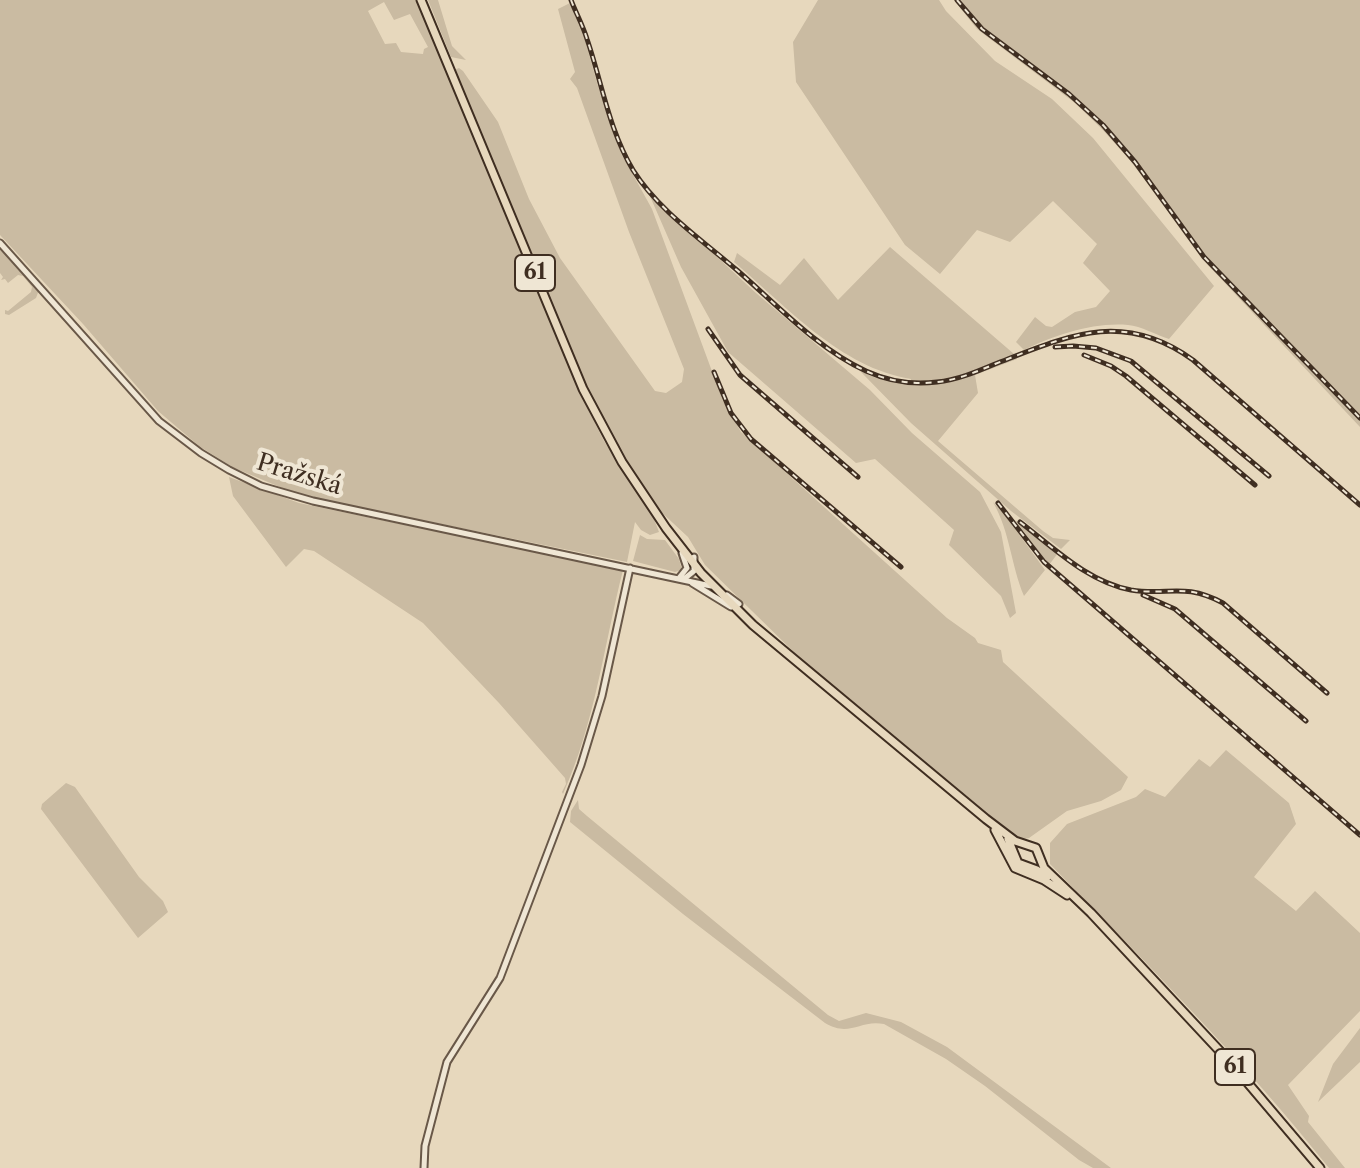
<!DOCTYPE html>
<meta charset="utf-8">
<style>
body{margin:0}
canvas{display:block;background:#e7d8bd}
</style>
<canvas width="1360" height="1168"></canvas>
<script>
const ctx = document.querySelector('canvas').getContext('2d');
ctx.lineJoin = 'round';
function paint(path, color) { ctx.fillStyle = color; ctx.fill(path, 'evenodd'); }
function stroke(path, color, width, dash) { ctx.strokeStyle = color; ctx.lineWidth = width; ctx.lineCap = dash ? 'butt' : 'round'; ctx.setLineDash(dash || []); ctx.stroke(path); }
function label(font, color, halo, rows, align = 'center') {
  ctx.font = font + ' "Libre Caslon Text",serif'; ctx.lineWidth = 8; ctx.setLineDash([]); ctx.textBaseline = 'middle'; ctx.strokeStyle = halo; ctx.fillStyle = color; for (const [text, x, y, turn = 0] of rows) {
    ctx.save(); ctx.translate(x, y); ctx.rotate((+turn || 0) * Math.PI / 180); ctx.textAlign = isNaN(turn) ? turn : align; if (halo) ctx.strokeText(text, 0, 0); ctx.fillText(text, 0, 0); ctx.restore();
  }
}
paint(new Path2D(`
 M0 0H416L579 391 604 441 652 514 659 532 650 535 641 530 635 522 627 562 299 495 232 467 199 446 158 411 83 324 0 235ZM384 2 394 20 410 14 428 47 424 49 423 54 401 52 396 43 385 44 368 11Z
 M428 0H438L452 46 466 60 451 57Z
 M818 0H939L946 11 995 61 1052 99 1093 138 1214 286 1169 339C1156 335 1141 326 1128 325 1093 322 1055 335 1024 350L1016 342 1035 317 1046 326 1052 327 1075 312 1096 307 1110 291 1083 263 1097 244 1053 201 1010 242 977 230 940 274 905 245 796 82 793 42Z
 M954 0H1360V427L1208 265 1130 160 1101 128 1075 103 977 29Z
 M570 3 585 40 598 86 621 153 652 209 723 401 741 432 947 618 975 638 978 643 1001 650 1003 662 1128 777 1121 790 1101 801 1067 811 1029 838 1019 840 799 657 705 565 688 537 659 510 641 484 612 437 587 387 454 70 459 68 463 71 498 122 529 199 560 258 655 391 666 393 682 382 684 369 629 232 577 88 570 79 575 72 558 9Z
 M649 194 756 293 870 390 912 433 980 492 1001 532 1016 613 1010 618 1001 596 949 545 954 530 875 459 856 463 728 352 681 267Z
 M0 246C7 260 28 277 39 290L36 298 9 315 5 314V310L8 311 31 292 32 287 23 276 18 275 8 283 5 279 1 280 3 277 0 273Z
 M890 247 1014 354 1017 359 975 375 978 393 938 441 1043 531 1053 538 1070 540 1061 549 1011 511 911 423 860 371 876 378 910 385 911 379C841 368 786 306 734 262L737 253 780 285 804 258 838 300Z
 M229 477 299 503 623 570C604 645 595 723 563 794L562 792 566 784 565 778 499 703 423 623 314 551 304 549 286 567 233 496Z
 M993 502 1005 515 1045 570 1024 596C1011 565 1010 532 993 502Z
 M1015 520 1058 553 1049 565Z
 M640 535 647 539 665 540 679 559 682 570 675 572 633 561Z
 M1226 750 1289 803 1296 824 1254 877 1296 911 1315 891 1360 933V1011L1288 1085 1309 1116 1308 1122 1345 1168H1329C1243 1060 1146 963 1050 864V843L1067 824 1136 797 1145 789 1165 797 1199 759 1210 767Z
 M66 783 75 787 139 877 163 901 168 912 138 938 41 809 42 804Z
 M578 800 579 809 587 816 828 1015 839 1021 866 1013 901 1022 947 1047 1111 1168H1093L1079 1160 985 1086 946 1059 884 1024C860 1019 850 1038 825 1023L683 914 570 822 571 811Z
 M1360 1028V1062L1318 1102 1333 1064Z`), '#cabba2');
const minor = new Path2D(`
 M0 243 159 421 201 453 229 470 261 486 313 501 711 586
 M679 578 687 568 682 553
 M684 579 694 571V557
 M692 583 731 607
 M727 595 739 604
 M424 1168 425 1146 447 1062 500 978 581 765 602 696 630 568`);
const major = new Path2D(`
 M421 0 583 389 622 462 666 528 701 573 753 625 986 819 1015 841 1036 848 1044 868 1091 913 1230 1062 1320 1168
 M995 830 1015 868 1044 880 1067 895
 M1008 839 1018 863 1037 870 1047 877`);
stroke(minor, '#695848', 9);
stroke(major, '#3f2e21', 11);
stroke(minor, '#efe6d4', 5);
stroke(major, '#e7d8bd', 7);
const rail = new Path2D(`
 M571 0C576 13 583 26 587 39 602 83 609 130 633 170 658 210 702 240 738 271 777 305 818 349 866 371 888 381 913 385 937 382 957 380 976 372 995 364 1067 336 1122 309 1193 360L1360 505
 M957 0 982 29 1069 94 1103 125 1135 162 1204 257 1360 418
 M708 329 740 375 858 477
 M1055 347 1073 346 1096 348 1131 361 1269 476
 M1084 355 1111 366 1126 376 1255 485
 M714 372 731 413 751 439 901 567
 M998 503 1044 562 1360 835
 M1020 522C1054 548 1088 582 1131 590 1169 596 1183 582 1223 603L1327 693
 M1143 595 1175 609 1306 721`);
stroke(rail, '#3f2e21', 5);
stroke(rail, '#efe6d4', 2, [6]);
for (const [x, y, w] of [
 [535,273,40],
 [1235,1067,40]
]) { const box = new Path2D(); box.roundRect(x - w / 2, y - 18, w, 36, 6); ctx.fillStyle = '#efe6d4'; ctx.fill(box); stroke(box, '#3f2e21', 2); }
label('bold 22px', '#3f2e21', null, [
 ["61",535,273],
 ["61",1235,1067]
]);
label('24px', '#3f2e21', '#efe6d4', [
 ["Pražská",299,475,17]
]);
</script>
